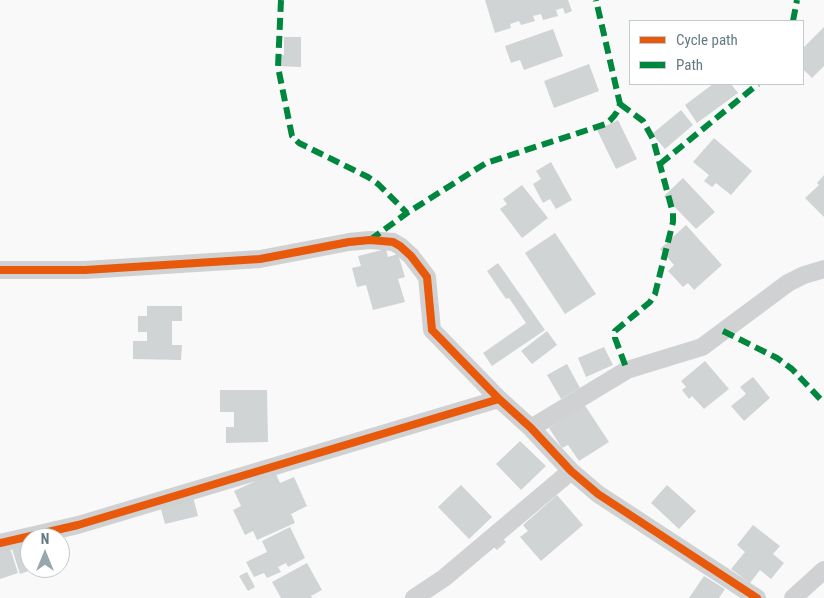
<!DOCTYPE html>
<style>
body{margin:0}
#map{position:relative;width:824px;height:598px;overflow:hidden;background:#f9f9f9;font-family:"Roboto Condensed",sans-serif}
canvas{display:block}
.legend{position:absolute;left:629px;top:20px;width:175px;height:65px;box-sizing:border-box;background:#fff;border:1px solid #c1cace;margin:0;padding:6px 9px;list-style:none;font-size:15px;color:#637a85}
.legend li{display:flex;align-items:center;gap:10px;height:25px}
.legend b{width:25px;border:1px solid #c1cace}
.north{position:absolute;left:20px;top:528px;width:50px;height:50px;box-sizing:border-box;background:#fff;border:1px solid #c1cace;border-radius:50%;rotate:0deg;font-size:14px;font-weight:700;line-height:20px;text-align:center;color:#637a85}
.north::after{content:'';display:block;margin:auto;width:18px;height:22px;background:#98a6ae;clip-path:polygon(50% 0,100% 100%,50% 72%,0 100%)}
</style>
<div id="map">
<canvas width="824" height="598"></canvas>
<ul class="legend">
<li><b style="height:6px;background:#e8590c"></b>Cycle path</li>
<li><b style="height:6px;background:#00873e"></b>Path</li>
</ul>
<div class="north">N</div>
</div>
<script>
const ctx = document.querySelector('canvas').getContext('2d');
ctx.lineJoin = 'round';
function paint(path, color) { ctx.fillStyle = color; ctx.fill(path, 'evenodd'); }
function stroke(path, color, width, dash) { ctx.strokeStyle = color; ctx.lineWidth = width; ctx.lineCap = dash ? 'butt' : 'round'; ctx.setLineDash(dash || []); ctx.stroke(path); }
paint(new Path2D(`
 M485 0H568L572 11 565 14 563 8 556 10 558 16 543 20 541 14 533 16 535 21 521 25 519 21 510 24 511 28 495 33Z
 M824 27V66L812 78 803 69V48Z
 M553 29 563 56 524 70 520 60 511 63 505 46Z
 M284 37H301V67L276 66V55H284Z
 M589 64 599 91 554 108 544 81Z
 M713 84H731L738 93 697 123 685 105Z
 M681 110 693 125 665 149 652 134Z
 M618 120 637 159 616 169 597 130Z
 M714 138 752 171 731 195 716 183 712 187 704 181 709 175 693 162Z
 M551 162 572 200 556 209 550 199 543 203 533 184 541 179 536 171Z
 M824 175V217L805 198 819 185 817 183Z
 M683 178 715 212 696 229 664 196Z
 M522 185 548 218 522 238 500 209 507 204 503 199Z
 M686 225 722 265 694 290 688 283 683 287 668 271 674 265 660 249Z
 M555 233 596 294 565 314 525 253Z
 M386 249 388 257 398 254 405 277 398 279 405 302 373 310 366 285 357 287 352 268 361 266 358 256Z
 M498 263 545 330 492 366 483 353 526 323 509 298 506 299 487 271Z
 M147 306H182V321H172V345H182L181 360 133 359V341H147V332H138V316H147Z
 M547 331 557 345 532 364 521 351Z
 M604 347 613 365 586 377 578 358Z
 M705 361 729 389 704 409 692 396 689 399 682 390 686 387 681 381Z
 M567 364 580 388 561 399 547 375Z
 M753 377 770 398 744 421 731 406 746 394 740 387Z
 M220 390H267L268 442 226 443V427H234V412H220Z
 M584 404 609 442 579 461 568 445 562 448 549 428Z
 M520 441 546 466 521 490 496 464Z
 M275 472 280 483 294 477 307 506 291 514 295 523 257 540 253 531 245 535 233 510 241 506 234 491Z
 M461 485 492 517 469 539 438 507Z
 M667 485 696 511 679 529 651 503Z
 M557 495 583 525 541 561 520 537 528 531 523 525Z
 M193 497 198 516 165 524 160 506Z
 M753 525 780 546 773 554 784 563 771 579 760 570 750 583 731 569 745 552 737 545Z
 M290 527 305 558 288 567 286 563 278 567 281 572 267 578 264 573 254 577 246 562 267 552 262 541Z
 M500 535 506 542 497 550 490 544Z
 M30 542V568H37L20 574 12 549Z
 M10 548 18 573 0 579V551Z
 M307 563 322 590 311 596 312 598H281L272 582Z
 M247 572 255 587 248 591 239 576Z
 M704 576 725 589 719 598H689Z`), '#d1d4d4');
stroke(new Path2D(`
 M0 270H85L260 259 349 242 370 240 393 242 400 246 411 256 427 277 432 330 499 399 531 428 571 471 598 494 757 598
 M531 428 627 370 702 347 788 283 804 275 824 269
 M0 543 78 525 499 399
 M414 598 444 578 571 471
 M793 598 824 570`), '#cfd1d2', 18);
stroke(new Path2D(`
 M281 0 278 67 292 136 299 143 368 177 378 184 407 213
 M793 21 797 0
 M620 104 643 121 653 139 673 213V222L655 294 650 302 615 331V338L627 370
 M660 164 758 84
 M370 240 407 213 486 163 606 124C613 118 618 113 620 104L596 0
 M723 331 777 358 792 369 824 403`), '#00873e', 6, [12, 6]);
stroke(new Path2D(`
 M0 270H85L260 259 349 242 370 240 393 242 400 246 411 256 427 277 432 330 499 399 531 428 571 471 598 494 757 598
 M0 543 78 525 499 399`), '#e8590c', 8);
</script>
